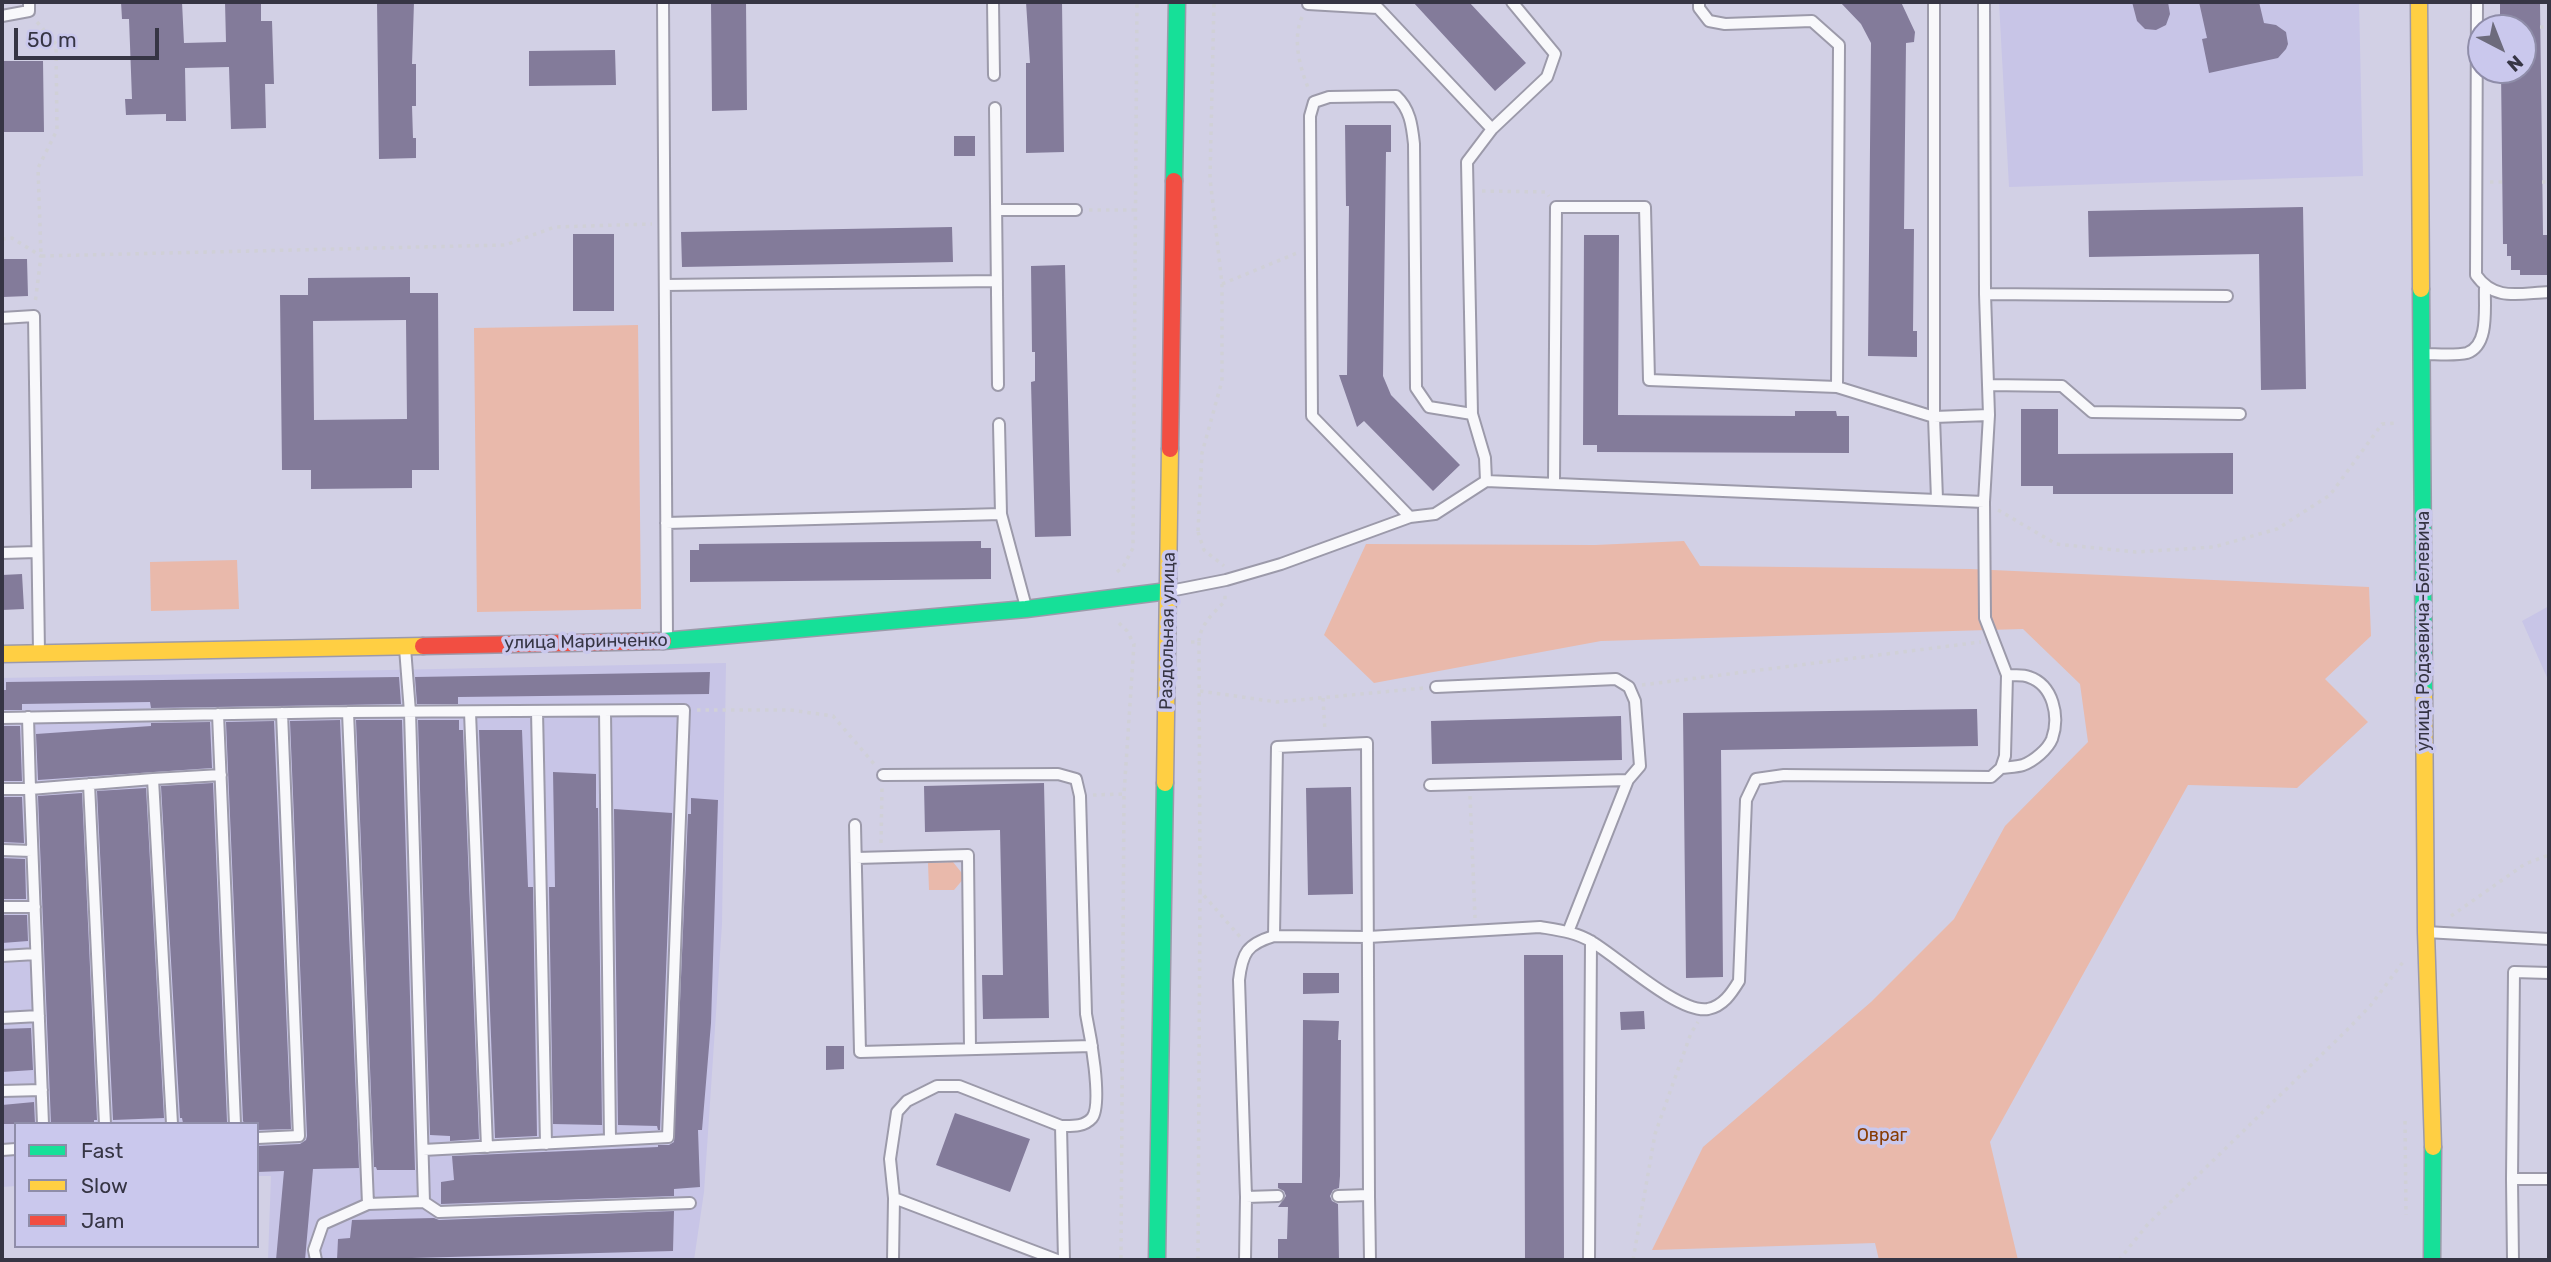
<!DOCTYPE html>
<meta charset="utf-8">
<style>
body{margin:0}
#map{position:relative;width:2551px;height:1262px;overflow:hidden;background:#d2d0e5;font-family:Rubik,sans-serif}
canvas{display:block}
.frame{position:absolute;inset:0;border:4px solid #363544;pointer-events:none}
.legend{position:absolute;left:14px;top:1122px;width:245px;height:126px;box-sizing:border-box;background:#cac8ed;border:2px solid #8f8da9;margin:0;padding:9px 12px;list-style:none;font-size:21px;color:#363544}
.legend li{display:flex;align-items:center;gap:14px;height:35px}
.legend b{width:35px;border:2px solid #8f8da9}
.north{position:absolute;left:2467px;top:14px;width:70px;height:70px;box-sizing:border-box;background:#cac8ed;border:2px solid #8f8da9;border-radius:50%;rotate:138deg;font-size:19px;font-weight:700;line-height:28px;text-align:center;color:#363544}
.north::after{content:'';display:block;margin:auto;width:24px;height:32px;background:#6d6b7c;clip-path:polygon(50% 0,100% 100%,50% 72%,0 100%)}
.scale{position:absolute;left:14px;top:28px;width:145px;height:32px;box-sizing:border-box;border:4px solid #363544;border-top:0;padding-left:9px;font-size:21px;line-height:24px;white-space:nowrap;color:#363544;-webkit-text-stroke:5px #cac8ed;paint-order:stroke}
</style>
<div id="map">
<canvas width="2551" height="1262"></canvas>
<div class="frame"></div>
<ul class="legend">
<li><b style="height:9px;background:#16e098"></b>Fast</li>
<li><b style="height:9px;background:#ffcf43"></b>Slow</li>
<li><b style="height:9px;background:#f24e42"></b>Jam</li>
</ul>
<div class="north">N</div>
<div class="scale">50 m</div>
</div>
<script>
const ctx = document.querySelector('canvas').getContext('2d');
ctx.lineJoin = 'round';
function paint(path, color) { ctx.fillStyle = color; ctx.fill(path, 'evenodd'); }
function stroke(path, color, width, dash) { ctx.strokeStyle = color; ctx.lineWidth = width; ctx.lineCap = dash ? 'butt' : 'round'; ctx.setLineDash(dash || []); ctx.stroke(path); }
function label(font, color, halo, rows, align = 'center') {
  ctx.font = font + ' Rubik,sans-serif'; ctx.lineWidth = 7; ctx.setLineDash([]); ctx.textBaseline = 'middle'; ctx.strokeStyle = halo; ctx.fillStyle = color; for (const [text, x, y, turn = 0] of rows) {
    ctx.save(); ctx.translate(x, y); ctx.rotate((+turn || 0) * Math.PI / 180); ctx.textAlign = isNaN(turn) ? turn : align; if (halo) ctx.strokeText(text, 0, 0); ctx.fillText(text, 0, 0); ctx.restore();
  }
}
paint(new Path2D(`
 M1999 2H2359L2363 176 2009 187Z
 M2549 606V682L2522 621Z
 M726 663 722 924 704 1192 694 1260H268L271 1176H257V1124H16V1186L2 1187V678Z`), '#c8c5e7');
paint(new Path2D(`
 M638 325 641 609 477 612 474 328Z
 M1684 541 1700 566 1970 569 2369 587 2371 636 2325 679 2368 722 2297 788 2188 785 1990 1142 2018 1260H1879L1875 1243 1652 1250 1703 1147 1871 1002 1954 919 2005 826 2088 742 2080 684 2023 629 1601 641 1374 683 1324 635 1366 544 1595 545Z
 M237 560 239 609 151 611 150 562Z
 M953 862 965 877 954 890H929L928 863Z`), '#e9b9ab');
paint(new Path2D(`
 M121 2H182L184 43 226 42 225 2H261V21H272L274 84H265L266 128 231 129 229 67 185 68 186 121H166V114L126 115 125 99H132L130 45 129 19H122Z
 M377 2H414L412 64H416V106H412L413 138H416V158L379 159Z
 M711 2H746L747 110 712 111Z
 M1026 2H1062L1064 152 1026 153V63H1030Z
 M1413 2H1469L1526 63 1495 91Z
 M1840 2H1901L1915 32 1914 42 1906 43 1904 229H1914L1913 331H1917V357L1868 356 1871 43 1861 24Z
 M2132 2H2168L2170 14 2166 25 2156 30 2145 29 2137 21Z
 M2199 2H2259L2264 23 2276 25 2286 32 2288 44 2286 49 2278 58 2209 73 2202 39 2207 38Z
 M2500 2H2540L2543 235H2549V275H2520V270H2511V256H2507V244H2503L2501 70H2523V28H2500Z
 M615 50 616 85 529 86V51Z
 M2 61H43L44 132H2Z
 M1345 125H1391V152H1386L1383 376 1391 395 1460 465 1433 491 1364 421 1357 427 1339 375H1347L1349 206H1346Z
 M954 136H975V156H954Z
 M2303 207 2306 389 2261 390 2259 254 2089 257 2088 211Z
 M952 227 953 262 682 267 681 232Z
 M573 234H614V311H573Z
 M1584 235H1619L1618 415 1795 416V411H1836L1837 416H1849V453L1597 452V445H1583Z
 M2 259H27L28 296 3 297Z
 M1065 265 1071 536 1035 537 1031 382 1035 381V352H1032L1031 266Z
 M410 277V293H438L439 470H412V488L311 489V470H282L280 295H308V278ZM406 320 407 419 314 420 313 321Z
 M2021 409H2058V454L2233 453V494H2053V486H2021Z
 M981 541V548H991V579L690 582V550H699V544Z
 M22 574 24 609 2 610V575Z
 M710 672 709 694 458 697V704H417L415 677Z
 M399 677 401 704 151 708 150 702 22 704V710H2V690H6V682Z
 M1977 709 1978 746 1721 750 1723 977 1686 978 1683 713Z
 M1621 716 1622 760 1432 764 1431 721Z
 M340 720 359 1168 313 1169 305 1260H276L284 1171 257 1172V1146L300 1144 306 1140 307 1136 290 721Z
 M356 720H402L415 1170H377L376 1167H374Z
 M418 720H459V730H463L479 1139 450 1141V1136L430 1135Z
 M274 721 291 1129 257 1130V1124H245L243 1121 226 722Z
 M210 722 212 768 38 780 36 734 151 726V723Z
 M2 726H20L22 781H2Z
 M479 730H522L528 887H533L537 1136 495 1138Z
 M553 772 596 774V808H598L602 1125 553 1124 549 887H555Z
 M213 783 227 1122 183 1123 182 1118H180L161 786Z
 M1044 783 1049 1018 983 1019 982 975H1003L1000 830 925 832 924 786Z
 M1351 787 1353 894 1308 895 1306 788Z
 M146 788 164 1118 113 1120 97 791Z
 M82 793 97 1120H94V1123L51 1124 38 796Z
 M2 797H22L24 843 2 842Z
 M691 798 718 800 711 1023 702 1130H698L700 1187 674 1189V1196L441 1204V1182L454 1180 452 1156 658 1147V1145H669L674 1142 688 814H691Z
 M614 809 672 813 660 1130H658L657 1126 618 1125Z
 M2 858 25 859 26 899H2Z
 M2 915H27L28 941 2 943Z
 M1524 955H1563L1564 1260H1525Z
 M1303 973H1339V993L1303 994Z
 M1644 1011 1645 1029 1621 1030 1620 1012Z
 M1303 1020 1339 1021 1338 1040H1341L1340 1176 1339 1188 1333 1190 1330 1196 1332 1201 1338 1204 1339 1260 1278 1258V1239H1287L1288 1207H1278L1286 1196 1284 1191 1278 1188V1183H1302Z
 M31 1028 33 1070 2 1072V1029Z
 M826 1046H844V1069L826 1070Z
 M34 1102 35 1124H2V1105Z
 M955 1113 1030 1139 1010 1192 936 1165Z
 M674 1211 673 1251 337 1260 338 1239 350 1238 352 1220 434 1218 439 1220Z`), '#837b9a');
const lane = new Path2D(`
 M663 2 667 638
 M993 2 994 75
 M1308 2V4L1378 8 1492 129 1467 162 1472 414 1485 458 1486 481
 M1699 2V8L1709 21 1725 24 1812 21 1839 45 1837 387 1934 417 1937 499
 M1934 2V417L1989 415
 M2477 2 2476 275C2495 302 2520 293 2549 292
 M2 16 29 11V2
 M995 108 998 385
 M1492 129 1547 77 1555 54 1512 2
 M997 210H1076
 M665 285 997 281
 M1985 294 2227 296
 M2 318 34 316 39 652
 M2423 354C2436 354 2455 356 2467 353 2490 345 2484 306 2485 288
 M1988 385 2062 386 2092 412 2240 414
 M999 424 1001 514
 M1554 482 1556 207H1645L1649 380 1837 387
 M1410 517 1312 416 1310 116 1314 102 1329 97 1396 96C1410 109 1412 125 1414 144L1416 388 1429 407 1472 414
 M666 523 1001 514 1026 607
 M2 553 37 552
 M1170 591 1226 580 1281 564 1410 517 1435 514 1486 481 1984 502
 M405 648 410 712 424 1202 368 1204 348 712C460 712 572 711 684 710L668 1137 423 1150
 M1436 687 1616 679 1629 687 1635 701 1640 766 1628 780 1568 932
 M537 711 546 1144
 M605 711 610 1140
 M470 712 487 1147
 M218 714 235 1124
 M28 717 30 789 153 779 172 1124
 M2 718 348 712
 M2001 768C2008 767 2017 767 2023 765 2034 761 2048 749 2052 739 2060 716 2053 685 2029 677 2022 674 2014 676 2007 675
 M883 775 1058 774 1076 779 1080 796 1086 1014C1090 1033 1103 1104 1092 1118 1084 1127 1072 1126 1061 1126L1064 1260
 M153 779 221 775
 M89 784 105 1124
 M1430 785 1628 780
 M2 789H30L43 1124
 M855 825 860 1052 1092 1046
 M2 850 32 851
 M856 858 968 855 970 1049
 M2 907H35
 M2426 932 2549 939
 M1274 936 1277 747 1367 743 1369 1195 1338 1196
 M2 956 36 954
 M2 1018 39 1016
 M2 1091 42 1090
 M257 1138 299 1136 282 713
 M2 1150 16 1149
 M2512 1179 2514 972 2549 973
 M1369 1195 1370 1260
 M1246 1197 1278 1196
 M894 1198 890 1159 897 1112 907 1101 937 1086H959L1061 1126
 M424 1202 439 1212 690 1203
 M316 1260 314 1250 323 1224 368 1204
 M893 1260 894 1198 1057 1260
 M1245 1260 1246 1197 1239 980C1242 953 1247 944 1274 936L1368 937 1540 927C1558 930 1576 932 1592 942 1618 957 1679 1014 1708 1009 1723 1006 1731 994 1739 981L1746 800 1756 779 1784 775 1991 777 2001 768 2005 756 2007 675 1985 618 1984 502 1989 415 1985 294 1984 2
 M1589 1260 1591 941
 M2513 1260 2512 1179H2549`);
const fast = new Path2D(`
 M1174 181 1177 2
 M2421 289 2424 694
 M663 641 1026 609 1168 591
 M1157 1260 1165 783
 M2432 1260 2433 1147`);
const slow = new Path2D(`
 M2419 2 2421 289
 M2 654 423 646
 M2424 694 2426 932 2433 1147
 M1165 783 1170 449`);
const jam = new Path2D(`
 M1170 449 1174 181
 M423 646 663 641`);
stroke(lane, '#9c9aaa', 14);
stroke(fast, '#9c9aaa', 19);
stroke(slow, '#9c9aaa', 19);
stroke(jam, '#9c9aaa', 19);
stroke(new Path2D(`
 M1302 17C1292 40 1300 68 1309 90
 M37 22 56 44 57 130 38 168 41 256 505 245 555 227 652 224
 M2540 27H2549
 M2490 182H2502
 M2542 182H2549
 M1482 191 1546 192 1549 196
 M1089 210H1136
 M2 239 12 238 41 256 35 304
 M1222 284 1297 253
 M1998 510 2056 544 2136 552 2214 547 2277 529 2330 495 2382 424 2398 423
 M1198 531 1202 453 1222 381V284L1210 178 1214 2
 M1198 532 1204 550 1224 566
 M1117 572 1123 567 1133 548 1137 2
 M1119 623 1127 631 1134 644 1124 794 1121 1260
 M1191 642H1199C1200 624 1213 614 1225 601V594
 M1199 642 1200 891 1241 938
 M1642 685 1981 642
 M1200 691 1277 702 1424 688
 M1323 698 1325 732
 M697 710H790L833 716 875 765
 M1093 795 1124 794
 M1470 796 1475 918
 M881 843 882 788
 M2451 916 2525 864 2549 855
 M2405 1121 2406 1215
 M1198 1260 1200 891
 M1633 1260 1655 1134 1691 1033 1698 1022
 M2119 1260 2148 1224 2347 1030 2371 1005 2403 962`), '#d0d0d7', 3.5, [3.5, 5]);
stroke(lane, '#f8f8fb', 10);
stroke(fast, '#16e098', 16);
stroke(slow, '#ffcf43', 16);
stroke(jam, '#f24e42', 16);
label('18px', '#363544', '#cac8ed', [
 ["Раздольная улица",1168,631,-89],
 ["улица Родзевича-Белевича",2424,631,-90],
 ["улица Маринченко",586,642,-1]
]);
label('18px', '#873b03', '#cac8ed', [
 ["Овраг",1882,1136]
]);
</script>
